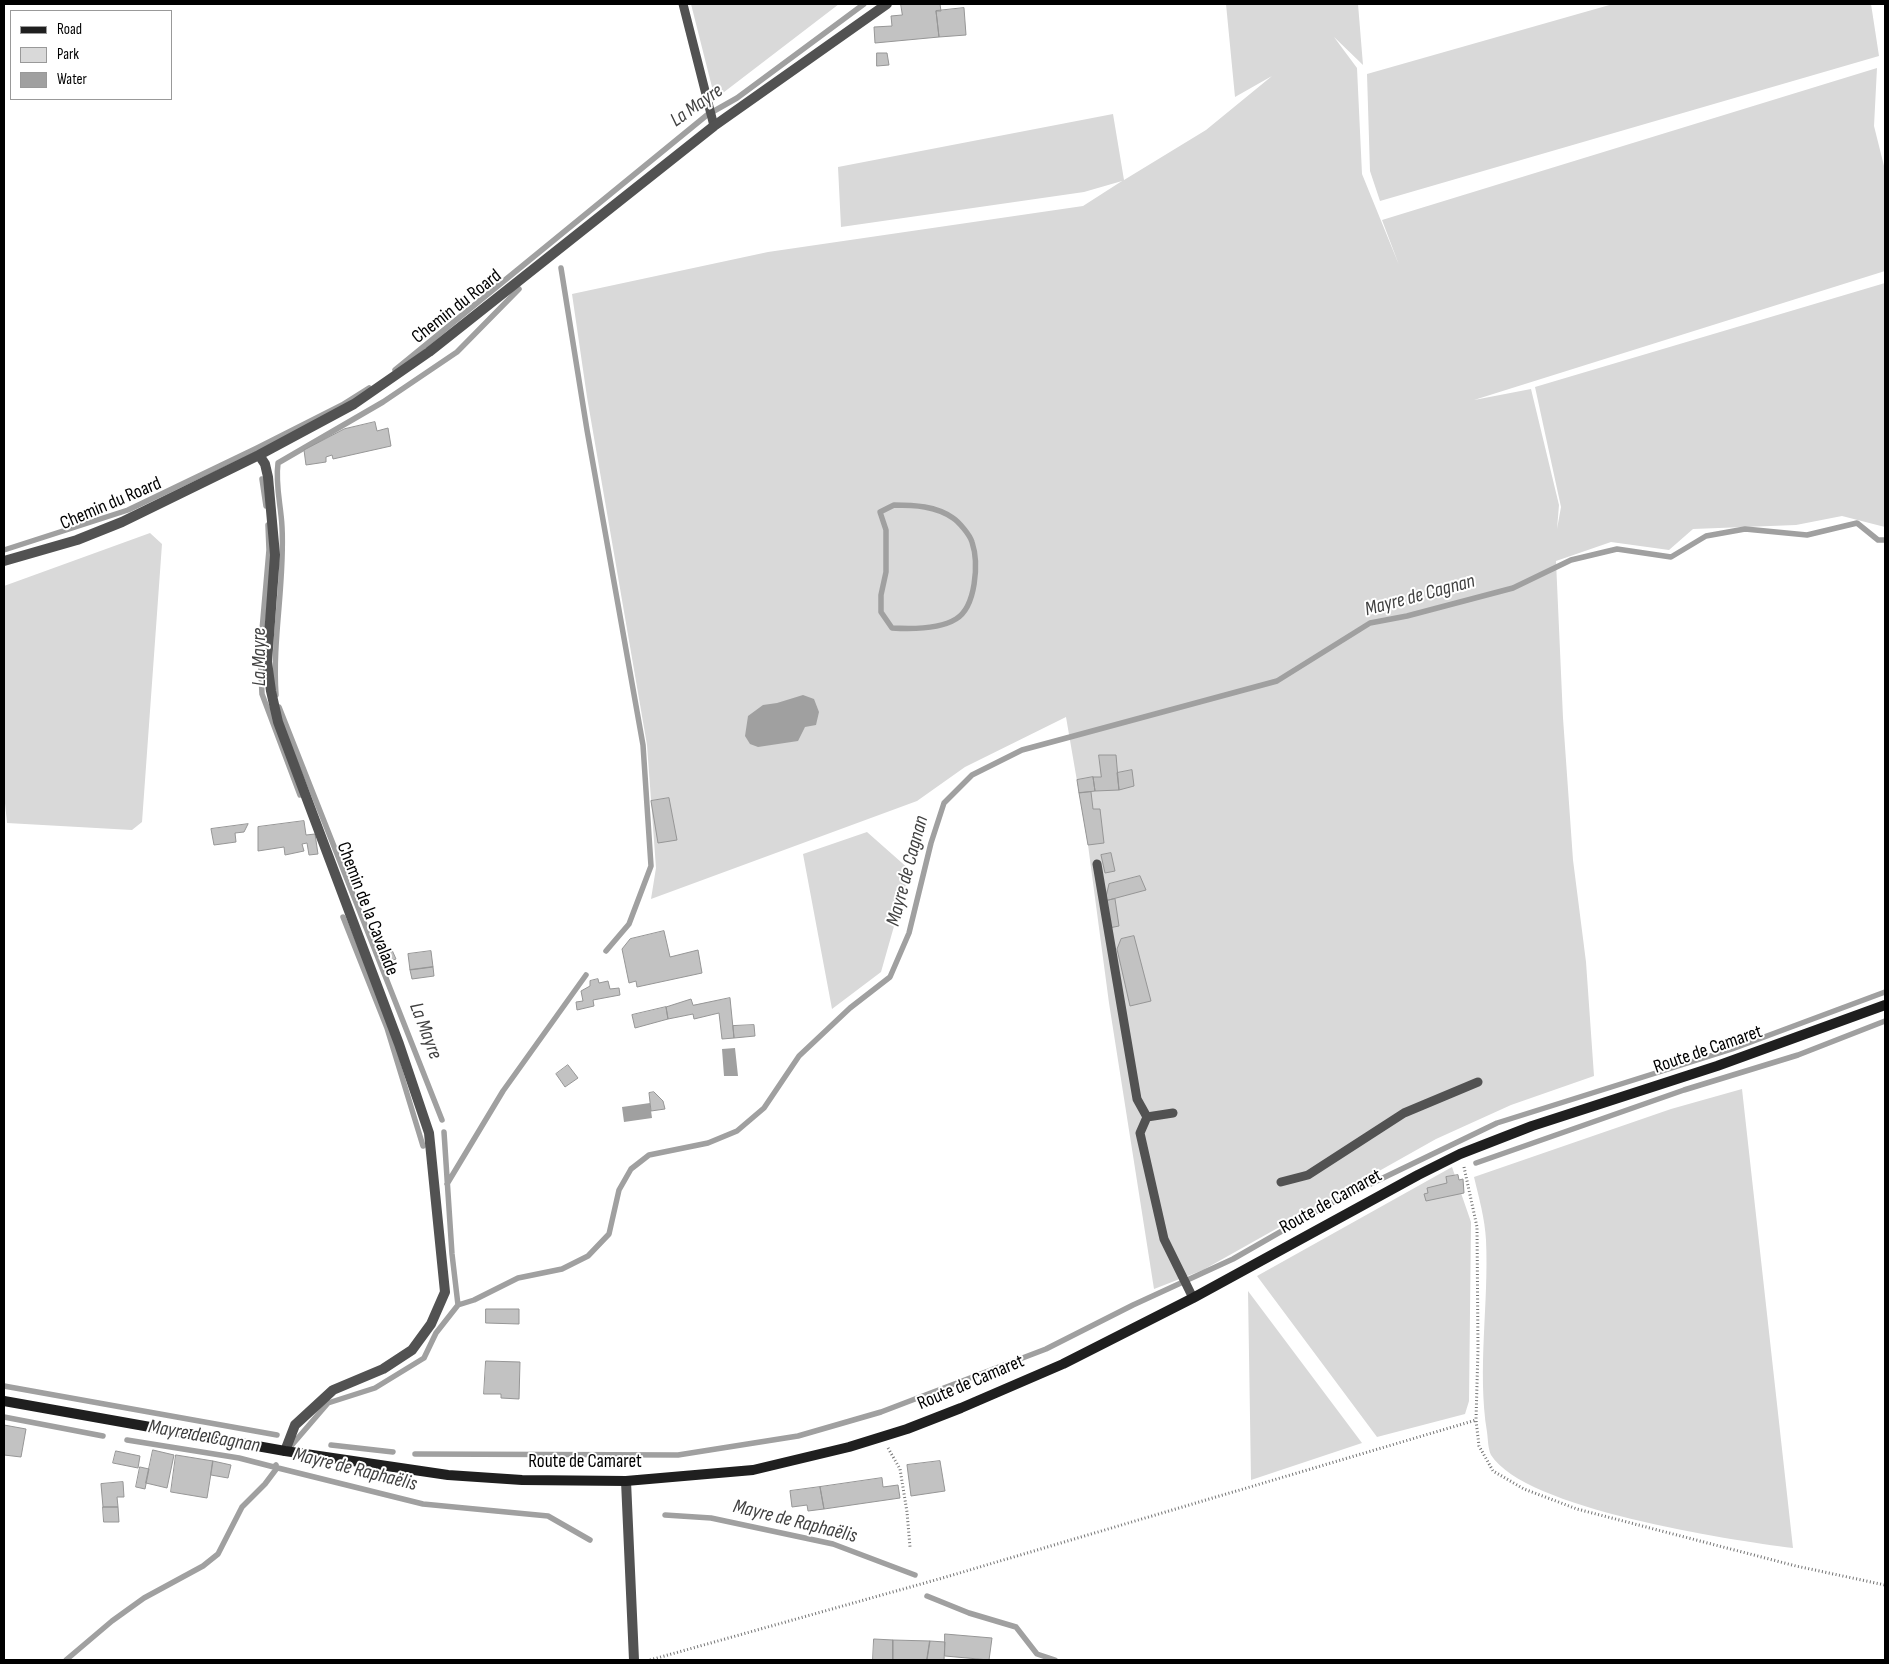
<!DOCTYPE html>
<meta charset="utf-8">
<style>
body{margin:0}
#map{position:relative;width:1889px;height:1664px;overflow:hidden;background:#fff;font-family:"Sofia Sans Condensed",sans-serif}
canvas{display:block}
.frame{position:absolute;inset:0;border:5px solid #000;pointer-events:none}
.legend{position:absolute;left:10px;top:10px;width:162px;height:90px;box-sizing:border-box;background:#fff;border:1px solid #999;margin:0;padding:6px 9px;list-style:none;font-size:15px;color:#000}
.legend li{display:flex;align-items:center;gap:10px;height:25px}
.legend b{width:25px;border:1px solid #999}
</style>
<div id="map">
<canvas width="1889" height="1664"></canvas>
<div class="frame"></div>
<ul class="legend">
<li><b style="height:6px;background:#1f1f1f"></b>Road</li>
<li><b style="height:14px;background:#d9d9d9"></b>Park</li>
<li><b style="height:14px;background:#a0a0a0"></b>Water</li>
</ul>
</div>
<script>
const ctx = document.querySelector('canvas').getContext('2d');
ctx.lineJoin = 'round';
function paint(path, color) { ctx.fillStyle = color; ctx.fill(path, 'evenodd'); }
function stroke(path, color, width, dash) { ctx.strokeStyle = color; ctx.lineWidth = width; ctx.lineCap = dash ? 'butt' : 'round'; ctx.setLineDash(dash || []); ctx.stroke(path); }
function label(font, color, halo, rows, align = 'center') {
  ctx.font = font + ' "Sofia Sans Condensed",sans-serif'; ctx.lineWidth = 4; ctx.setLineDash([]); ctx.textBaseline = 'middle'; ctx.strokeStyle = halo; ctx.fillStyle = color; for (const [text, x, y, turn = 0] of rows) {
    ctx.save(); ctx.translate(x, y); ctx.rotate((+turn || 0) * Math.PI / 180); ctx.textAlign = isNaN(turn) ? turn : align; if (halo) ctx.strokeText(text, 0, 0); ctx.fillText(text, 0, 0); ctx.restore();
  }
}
paint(new Path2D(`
 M691 4H839L715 99Z
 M1226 4H1358L1363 65 1334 37 1357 68 1362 174 1399 265 1382 220 1877 68 1874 126 1885 170V271L1474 400 1531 389 1559 505 1557 529 1561 507 1535 387 1885 283V527L1842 516 1796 525 1693 529 1669 550 1611 542 1556 561 1563 718 1573 860 1586 962 1594 1076 1511 1105 1436 1139 1203 1270 1154 1289 1109 1003 1088 845 1066 717 965 767 917 801 651 899 656 868 647 745 587 397 572 294 768 252 1083 206 1122 181 1084 192 841 227 838 167 1113 114 1124 180 1206 130 1272 76 1235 97Z
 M1613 4H1871L1879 56 1380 201 1370 171 1367 74Z
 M150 533 162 544 142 822 132 830 7 823 4 793V586Z
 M867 832 910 870 881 972 832 1009 803 854Z
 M1742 1089 1793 1548C1729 1540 1525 1509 1491 1455 1488 1449 1488 1439 1487 1432 1477 1369 1489 1304 1486 1240 1485 1219 1479 1198 1474 1177L1671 1109Z
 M1452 1167 1471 1222 1469 1401 1465 1414 1377 1437 1257 1276Z
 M1248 1291 1362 1443 1251 1480Z`), '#d9d9d9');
paint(new Path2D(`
 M803 695 814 699 819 712 816 725 805 727 798 741 758 747 750 744 745 736 748 716 763 705 777 703Z
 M735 1048 738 1076H724L722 1049Z
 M650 1103 652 1118 624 1122 622 1107Z`), '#a0a0a0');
stroke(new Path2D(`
 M561 268 587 430 643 745 651 866 629 924 606 951
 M395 370 707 115 737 98 864 4
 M262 479 266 506
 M894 505C914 505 936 506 953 518 959 522 970 535 972 542 979 563 976 607 956 619 940 629 909 629 892 628L881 612V595L886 572V530L880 512Z
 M268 525 269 550 260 653 262 694 300 795
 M4 550 128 510 257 448 342 405 369 388
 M276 695C272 639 285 583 282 527 281 505 275 485 278 463L383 402 457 352 519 289
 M279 707 442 1120
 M343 917 387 1028 423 1146
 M444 1132 452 1254 458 1305
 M1476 1163 1684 1090 1798 1055 1885 1021
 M447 1184 503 1091 586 975
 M4 1386 277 1435
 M4 1417 103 1436
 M127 1440 239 1458 274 1467 276 1465
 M331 1445 393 1452
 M291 1446 328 1403 375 1388 424 1358 436 1333 458 1305 474 1300 518 1278 562 1269 588 1256 609 1234 619 1190 631 1169 649 1155 708 1143 737 1131 764 1108 799 1056 850 1008 890 977 909 933 931 843 944 803 972 775 1022 750 1277 681 1370 623 1407 616 1513 588 1571 560 1617 549 1671 557 1706 536 1745 529 1807 535 1857 523 1878 540H1885
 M415 1454 678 1455 798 1436 881 1412 1046 1349 1133 1305 1233 1259 1329 1204 1497 1123 1732 1049 1885 992
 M274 1467 423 1504 548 1516 590 1540
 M665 1515 711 1518 833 1544 915 1575
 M927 1596 969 1613 1016 1627 1037 1654 1055 1660
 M66 1660 112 1621 144 1598 203 1566 218 1554 242 1507 265 1484 277 1468`), '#a0a0a0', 5.5);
const building = new Path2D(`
 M901 4H940L941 11H936L939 37 875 43 874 27 892 26 891 16 902 15Z
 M964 8 966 35 939 37 936 11Z
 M877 53H887L889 65 877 66Z
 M375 422 377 431 388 428 391 446 333 459 332 455 326 457V462L306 465 304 450 344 429Z
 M1099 755H1116L1119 790 1095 791 1093 777H1101Z
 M1132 770 1134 786 1119 790 1117 773Z
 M1093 777 1095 791 1079 793 1077 780Z
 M1091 792 1093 809H1100L1104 843 1088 845 1079 793Z
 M669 798 677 840 658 843 651 801Z
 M304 821 306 835 315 834 318 854 309 855 307 843 302 844 304 851 285 855 284 847 258 851V827Z
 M248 824 244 832 235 833 236 842 214 845 211 829Z
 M1111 853 1115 871 1105 873 1101 855Z
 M1140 876 1146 890 1105 901 1109 884Z
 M1115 899 1119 926 1109 928 1105 901Z
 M664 931 670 957 698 950 702 973 637 987 636 981 629 983 622 949 630 939Z
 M1134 936 1151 1001 1130 1006 1117 949 1121 939Z
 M392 950 396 959 388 962 384 952Z
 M431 951 433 967 410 970 408 954Z
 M433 967 434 976 412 979 410 970Z
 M598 979 599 983 608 981 610 989 619 988 620 995 593 1000 594 1006 577 1010 576 1002 583 1001 581 991 590 986V981Z
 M730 998 734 1038 722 1039 719 1013 694 1019 693 1014 668 1019 666 1007 691 999 693 1005Z
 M666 1007 668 1019 635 1028 632 1015Z
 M754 1025 755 1036 734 1038 733 1026Z
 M568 1065 578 1078 565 1087 556 1074Z
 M654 1092 663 1101 665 1109 651 1111 649 1093Z
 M1458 1175 1459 1180 1463 1179 1464 1193 1426 1201 1424 1194 1428 1193 1427 1188 1447 1183 1446 1177Z
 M486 1309H519V1324L486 1323Z
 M486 1361 520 1362 519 1399 501 1398V1394H484Z
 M4 1425 26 1429 21 1457 4 1455Z
 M153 1450 174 1455 167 1488 146 1483Z
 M116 1451 140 1456 138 1468 113 1463Z
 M176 1455 213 1461 207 1498 171 1492Z
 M213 1461 231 1465 228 1478 211 1475Z
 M940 1461 945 1491 911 1496 907 1465Z
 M140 1467 149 1469 145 1489 136 1487Z
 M882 1478 883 1487 898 1485 900 1498 824 1509 820 1487Z
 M123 1482 124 1497H117L118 1507H103L101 1484Z
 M820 1487 824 1509 808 1511 807 1505 792 1507 790 1491Z
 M103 1507H118L119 1522H104Z
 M945 1634 992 1638 989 1660 945 1656Z
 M874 1639 893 1640V1660H873Z
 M893 1640 930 1641 927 1660H893Z
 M930 1641 945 1642 944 1660H927Z`);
paint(building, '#c2c2c2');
stroke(building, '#969696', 1);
stroke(new Path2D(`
 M1464 1167 1477 1227 1478 1349 1476 1420 1479 1446 1493 1471 1524 1489 1577 1509 1796 1566 1885 1585
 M888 1448 900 1469 907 1512 910 1547
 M650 1660 946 1577 1476 1420`), '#747474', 3, [1, 2.5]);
stroke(new Path2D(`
 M683 4 714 126
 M1097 864 1137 1099 1147 1117
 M1173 1113 1147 1117 1140 1133 1164 1239 1193 1298
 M1281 1182 1308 1175 1404 1113 1478 1082`), '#525252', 9);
stroke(new Path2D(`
 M259 455 265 464 268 477 275 555 267 662 271 691 278 722 399 1044 429 1133 445 1292 431 1324 412 1350 383 1369 333 1390 295 1425 285 1451
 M4 561 77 540 122 522 259 455 354 404 429 352 714 126 887 4
 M626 1481 634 1660`), '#525252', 10);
stroke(new Path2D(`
 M4 1401 285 1451 448 1475 522 1480 626 1481 753 1470 849 1447 907 1429 961 1408 1063 1364 1193 1298 1418 1175 1460 1154 1532 1126 1717 1066 1885 1005`), '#1f1f1f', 10);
label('19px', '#000', '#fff', [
 ["Chemin du Roard",457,307,-38],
 ["Chemin du Roard",111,504,-23],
 ["Chemin de la Cavalade",367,909,69],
 ["Route de Camaret",1708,1050,-19],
 ["Route de Camaret",1331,1202,-29],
 ["Route de Camaret",971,1383,-23],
 ["Route de Camaret",585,1462]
]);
label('italic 20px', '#414141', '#fff', [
 ["La Mayre",697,106,-35],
 ["Mayre de Cagnan",1420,596,-15],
 ["La Mayre",260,657,-90],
 ["Mayre de Cagnan",908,871,-75],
 ["La Mayre",425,1031,69],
 ["Mayre de Cagnan",204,1437,10],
 ["Mayre de Raphaëlis",355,1470,14],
 ["Mayre de Raphaëlis",795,1522,14]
]);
</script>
